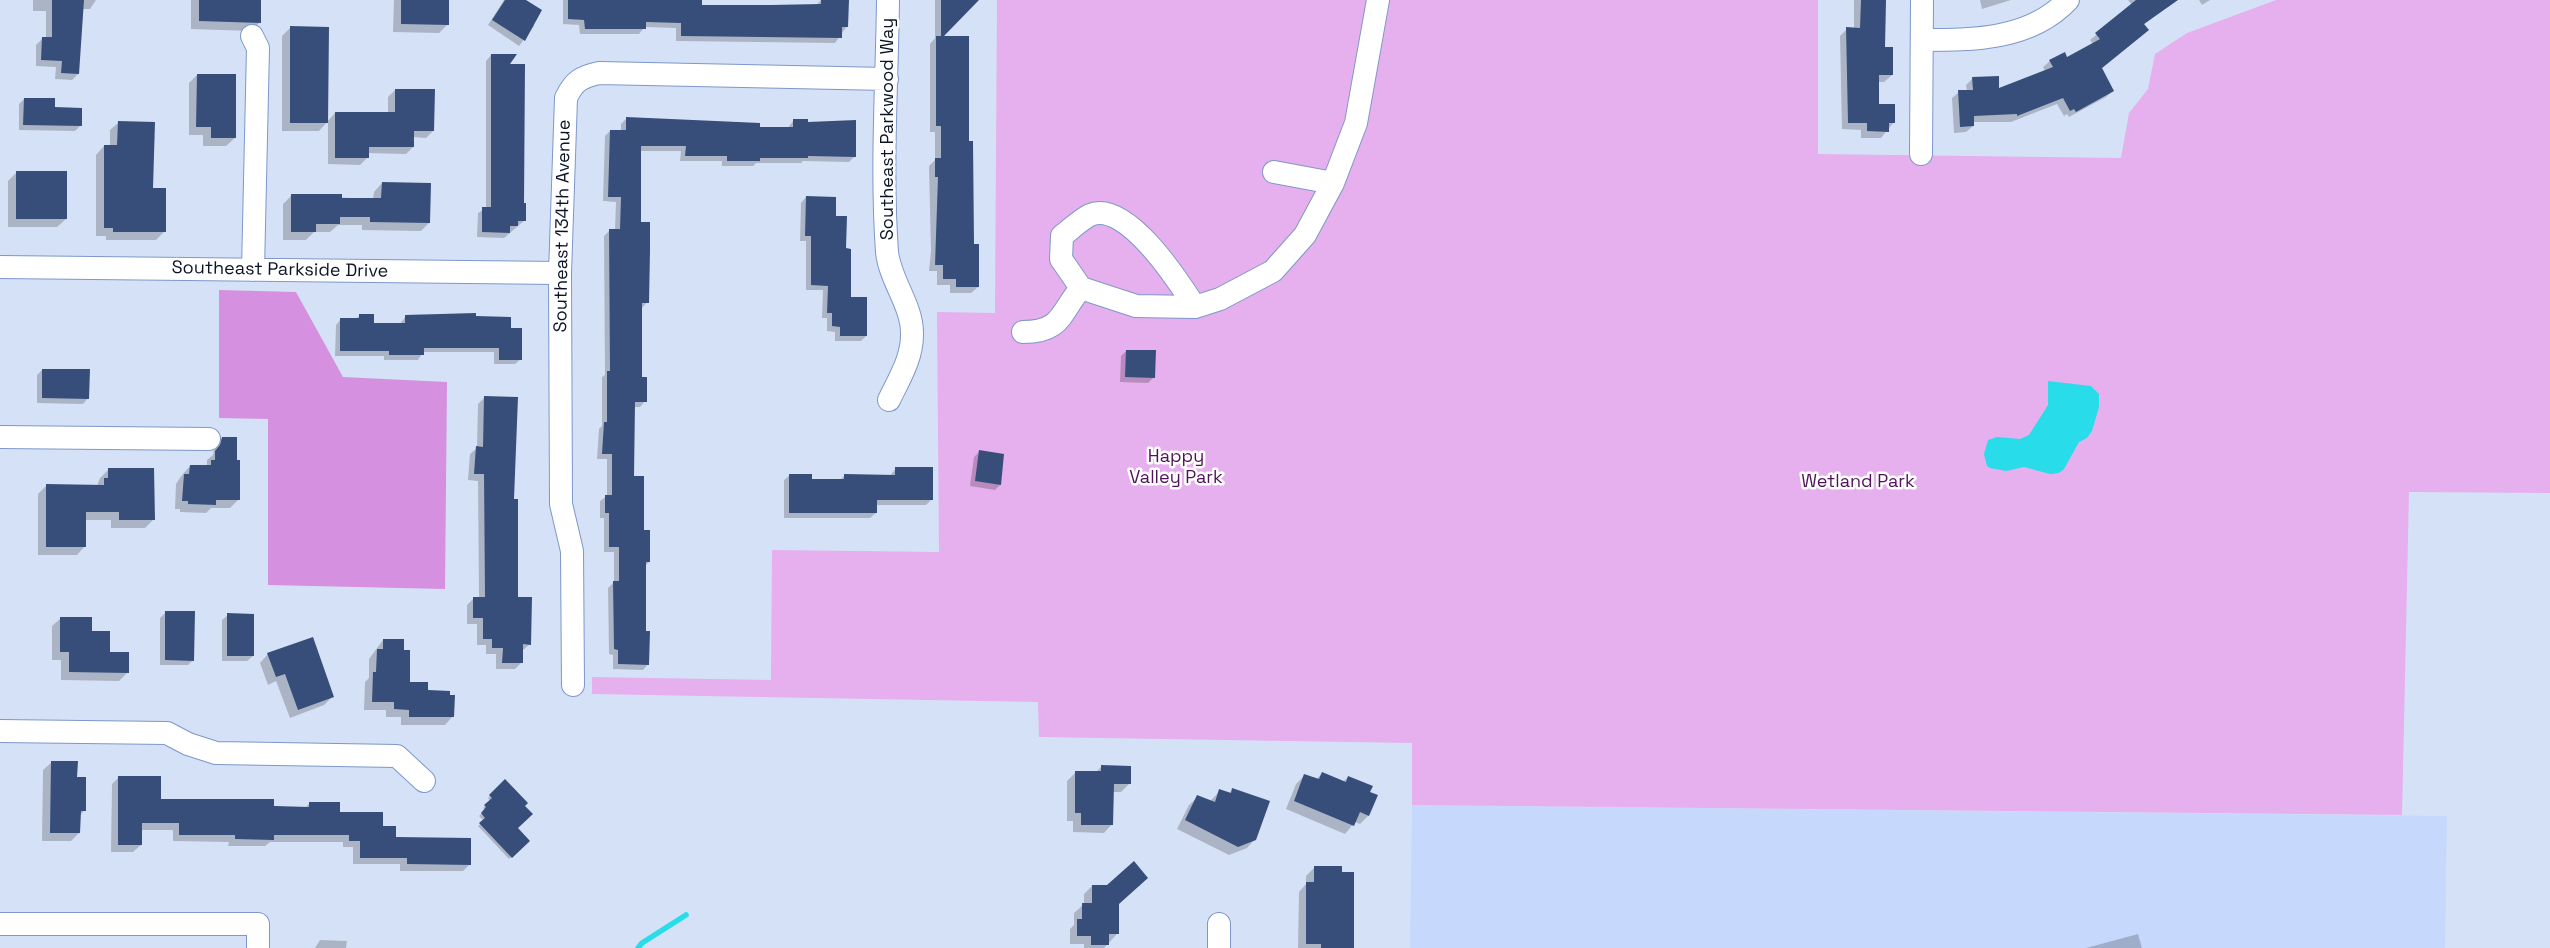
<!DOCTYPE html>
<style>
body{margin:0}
canvas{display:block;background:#d5e1f6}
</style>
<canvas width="2550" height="948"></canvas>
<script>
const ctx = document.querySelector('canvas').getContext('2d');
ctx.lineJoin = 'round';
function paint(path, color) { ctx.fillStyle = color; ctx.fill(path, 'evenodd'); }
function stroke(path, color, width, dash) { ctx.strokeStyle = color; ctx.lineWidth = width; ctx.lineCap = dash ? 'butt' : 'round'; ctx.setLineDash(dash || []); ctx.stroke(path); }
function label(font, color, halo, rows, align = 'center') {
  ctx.font = font + ' "Space Grotesk",sans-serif'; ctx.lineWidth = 5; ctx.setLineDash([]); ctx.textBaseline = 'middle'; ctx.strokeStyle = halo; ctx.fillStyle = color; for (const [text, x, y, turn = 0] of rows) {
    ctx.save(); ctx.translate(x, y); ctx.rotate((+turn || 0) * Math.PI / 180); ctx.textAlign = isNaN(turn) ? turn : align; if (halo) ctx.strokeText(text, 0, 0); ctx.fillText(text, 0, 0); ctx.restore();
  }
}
paint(new Path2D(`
 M1412 805 2447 816 2445 948H1410Z`), '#c6d9fd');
paint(new Path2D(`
 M997 0H1818V154L2121 158 2129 113 2148 89 2155 54 2187 33 2276 0H2550V493L2409 492 2402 815 1412 805V743L1039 737 1038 702 592 694V677L771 680 772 550 939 552 937 312 995 313Z`), '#e5b0ed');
paint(new Path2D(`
 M219 290 296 292 343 377 447 382 445 589 268 585V419L219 418Z`), '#d590e0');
paint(new Path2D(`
 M2048 381 2091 386 2099 394V407L2092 431 2087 438 2079 442 2064 469 2059 473 2050 474 2024 467 2006 471 1990 468 1987 466 1984 454 1988 440 1997 437 2020 439 2029 435 2048 405Z`), '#28dde9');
paint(new Path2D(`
 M33 0H96L90 9H83L81 17 78 74 72 80 55 79 56 67 36 66V45L43 38H46V11H33Z
 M191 0H259V23L251 31 191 29Z
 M394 0H448V24L439 33 393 32Z
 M504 0H524L534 26 519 46 488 25Z
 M563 0H701V6L816 5 821 0 847 26 835 43 676 41V28L645 27 639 34H580L579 25 563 24Z
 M935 0H971L941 37 968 143 972 245 978 287 971 293H950V285H937V271H929L931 251 929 166 935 160V132H930V44L935 38Z
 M1854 0H1885L1884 48 1892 75 1884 82H1878V105L1894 122 1881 138H1861V130L1842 129 1840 36 1847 29H1854Z
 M1980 0H2011L1982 9Z
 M2128 0H2172L2173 2 2143 25 2141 36 2101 69 2113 91 2106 97 2069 117 2067 114 2064 116 2057 104 2011 122H1973V126L1966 132 1954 133 1952 98 1959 92 1967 91 1966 85 1973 78 1998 90 2045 71 2043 67 2050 61 2067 58 2093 44 2090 40 2132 5Z
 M2199 0H2210L2202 5Z
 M291 27 327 122 335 113 388 114V97L395 90 433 131 426 138 413 137V147L406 154 367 153V158L360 165 328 164V121L319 131H282V36Z
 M491 55 508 66 525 220 504 238 477 237 478 213 486 208V61Z
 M197 75 235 138 226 146H203V135H189V83Z
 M24 99 54 108 81 125 75 131 19 130V104Z
 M626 119 758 128H788L793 121 807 123 855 156 849 162 803 161 801 163H756L753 166H722V161H680L681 151H640L639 223 647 302 642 308 641 378 645 401 640 407H634L633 477 649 562 645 566 644 633 648 664 643 670 613 669V655L609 654 608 588 614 582V552H604V518H600V501L607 496V459H597L599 429 602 426V377L605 375 604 236 610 230H615L616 202 603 201 605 136 610 131H621V124Z
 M119 122 152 189 164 232 156 240H106V236H96V155L104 146 110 147V130Z
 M16 173 66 219 57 227H8V181Z
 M382 183 429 223 421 231 362 230V225H338L330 232H314L306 240H283V204L292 195 373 199 374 192Z
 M806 197 835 218 845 250 850 299 866 336 861 341H835V332L827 331V318H822L823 290H806V241H800L801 203Z
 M360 315 372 324H400L406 316 474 317 509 330 521 359 515 364H494V352H423L418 360H384V356H335L336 325 341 319 355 320Z
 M1126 351 1154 377 1148 383 1120 382 1121 356Z
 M42 370 88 398 83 404 37 403V375Z
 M484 398 512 500 517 598 530 644 522 651 521 663 515 669H496V654H486V645H477V624H467V605L474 598H479L478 481 468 480 470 454 477 448 478 404Z
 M222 438 238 500 230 508H211L206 513 180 512V509H175L176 484 182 475 190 466H207V460L213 455 214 447Z
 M979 452 1003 455 1000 485 995 490 970 486 974 457Z
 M896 468 931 500 926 505H876V513L870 518H784V480L790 475 811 481H839L844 476H890Z
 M109 469 153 520 145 528H111V520H85V546L77 555H38V494L47 485 97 486 100 478Z
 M166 612 193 660 188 665H160V618Z
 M228 615 253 656 247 661H222V620Z
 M61 618 91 632 128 672 119 681 61 680V660H52V626Z
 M383 640 403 651 408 683 426 692 453 716 445 725H401V717H386V710H364L365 682 369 678V659Z
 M268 654 333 696 324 705 290 718 276 681 268 685 260 663Z
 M52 762 76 778 85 810 79 816V833L71 841H42L43 770Z
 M1102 766 1130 783 1121 792H1112V824L1104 833 1073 832V821H1067V781L1076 772H1096Z
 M1322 773 1343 782 1348 777 1368 793V816L1360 824 1355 822 1345 834 1286 809 1296 784 1305 775 1316 780Z
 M119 777 160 800 305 808 310 803 382 827 395 838 470 864 463 871H400V864H353V847H343V842H270L265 846H228L229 842 173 841V830H141V845L133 852H111L112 784Z
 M505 781 524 806 516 828 528 841 509 859 478 826 484 821 479 816 485 810 483 808 490 801 488 798Z
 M1233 789 1255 839 1247 848 1229 855 1177 829 1189 805 1198 797 1210 801 1220 791 1228 794Z
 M1315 867 1352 948H1298L1299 892 1306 884V876Z
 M1092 886H1108L1118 904 1117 934 1104 948H1084V944H1070V929L1074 925V913L1084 904V894Z
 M2138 934 2142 948H2086Z
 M320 940 347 941 346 948H315Z`), '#0003');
stroke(new Path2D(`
 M638 948 642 943 686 915`), '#28dde9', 5.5);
paint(new Path2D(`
 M52 0H84L79 74 61 73 62 61 41 60 42 37H52Z
 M199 0H261V23L199 21Z
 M401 0H449V25L401 24Z
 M505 0H526L542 10 525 41 492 20Z
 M568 0H702V5H771L821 4V0H849L848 27H842V38L681 36V23L646 22V29H585L584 20 568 19Z
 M941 0H979L944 36H969V141H973L974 244H979V287H956V279H943V265H935L938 177H935V158H941V126H936V36H941Z
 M1861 0H1886L1885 47H1893V75H1879V104H1895V123H1889V132L1867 131V123H1848L1846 27 1860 28Z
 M2136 0H2178L2144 24 2149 30 2102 68 2114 91 2076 112 2074 109 2070 111 2063 98 2017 116V114L1974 116V126L1960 127 1958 90H1973L1972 77 1999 76V88L2053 67 2049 60 2065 52 2067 57 2100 39 2095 33Z
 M290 26 329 27 328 123H290Z
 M491 54H517L510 64H525L524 203H526V221H518V226H510V233L482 232V207H491Z
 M197 74H236V138H211V127H196Z
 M395 89H435L434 131H414V147H369V158H335V112H395Z
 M24 98H55V107L82 108V126L23 125Z
 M626 117 760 123V127H793V119H808V122L856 120V157L808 156V158H760V161H727V156H685L686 146H641V222H650V251L649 303H642V377H647V402H635L634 476H644V530H650V562H646V631H650L649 665 618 664V650L614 649 613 581H619V547H609V513H605V495H612V454H602L604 422H607V371H610L609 229H620L621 197H608L610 130H626Z
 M118 121 155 122 153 188H166V232H113V228H104V145H117Z
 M16 171H67V219H16Z
 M382 182 431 183 430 223 370 222V217H340V224H316V232H291V194H342V198H381Z
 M806 196 836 197V216H847L846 248 851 249V297H867V336H840V327L832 326V313H827L828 286 811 285V236H805Z
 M476 313V316L511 317V328H522V360H499V348H424V355H389V351H340V318H359V314H374V323H405V315Z
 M1126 350H1156L1155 378 1125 377Z
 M42 369H90L89 399 42 398Z
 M484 396 518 397 514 499H518V597H532L531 645 523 644V663H502L503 648H492V639H483V618H473V597H485L484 474H474L476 446 483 447Z
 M222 437H237V460H240V500H216V505L188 504V501H182L184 474H189L190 465H211V460H215V451L220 445Z
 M979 450 1004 454 1001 485 975 481Z
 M895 467H933V500H877V513H789V474H812V479H844V474L895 475Z
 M108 468H154L155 520H119V512H86V547H46V484L104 485V478H108Z
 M165 611H195L194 661 165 660Z
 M227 613 254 614V656H227Z
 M60 617H92V631H110V652H129V673L69 672V652H60Z
 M313 637 334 697 298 710 285 674 276 677 267 653Z
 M383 639H404V650H410V682H428V690L450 691V695H455L454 717H409V710L394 709V702H372L373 672H376L377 649H383Z
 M51 761H78L77 777H86V811H81L80 833H50Z
 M1101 765 1131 766V784H1114L1113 825H1081V813H1075V771H1101Z
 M1322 772 1346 782 1348 776 1373 786 1370 792 1378 795 1369 816 1360 812 1354 826 1294 801 1304 774 1319 779Z
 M118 776H161V799H274V806L309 807V802H340V812H383V826H396V837L471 838V865L407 864V858H360V841H349V835H274V840L235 839V835H179V823H142V845H118Z
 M505 779 528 803 525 806 533 814 518 828 530 841 512 858 479 823 485 818 481 813 486 807 484 805 492 798 489 795Z
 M1232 788 1270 801 1256 840 1238 847 1185 820 1197 795 1215 802 1219 789 1231 793Z
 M1134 861 1148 878 1119 904V934H1109V945H1091V936H1077V919H1082V903H1092V885H1107Z
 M1314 866H1342V872H1354V948H1321V944H1306V882H1314Z`), '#374e7a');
const minor = new Path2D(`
 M888 0C887 83 881 168 887 252 890 281 913 306 912 335 912 359 899 379 889 400
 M252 36 258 48 253 270
 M1922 40C1974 40 2030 40 2068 0
 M1921 154 1922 0
 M1274 172 1333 183
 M0 267 560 273
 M1195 307C1179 282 1126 199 1090 215 1080 220 1071 229 1062 236L1061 259 1081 288 1136 306 1195 307 1220 299 1273 271 1305 235 1333 183 1356 123 1378 0
 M1023 332C1062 332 1060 313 1081 288
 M0 437 209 439
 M573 685 572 551 561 504 560 273 566 98C574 81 581 77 599 73L887 79
 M0 731 167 733 188 744 216 753 397 756 424 781
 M0 924H258V948
 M1219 948V924`);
stroke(minor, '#7d98c9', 24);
stroke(minor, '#fff', 22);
label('18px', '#0a1426', '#fff', [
 ["Southeast Parkwood Way",888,129,-90],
 ["Southeast 134th Avenue",563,226,-89],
 ["Southeast Parkside Drive",280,270,1]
]);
label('18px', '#51125b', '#fff', [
 ["Happy",1176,457],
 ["Valley Park",1176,478],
 ["Wetland Park",1858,482]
]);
</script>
